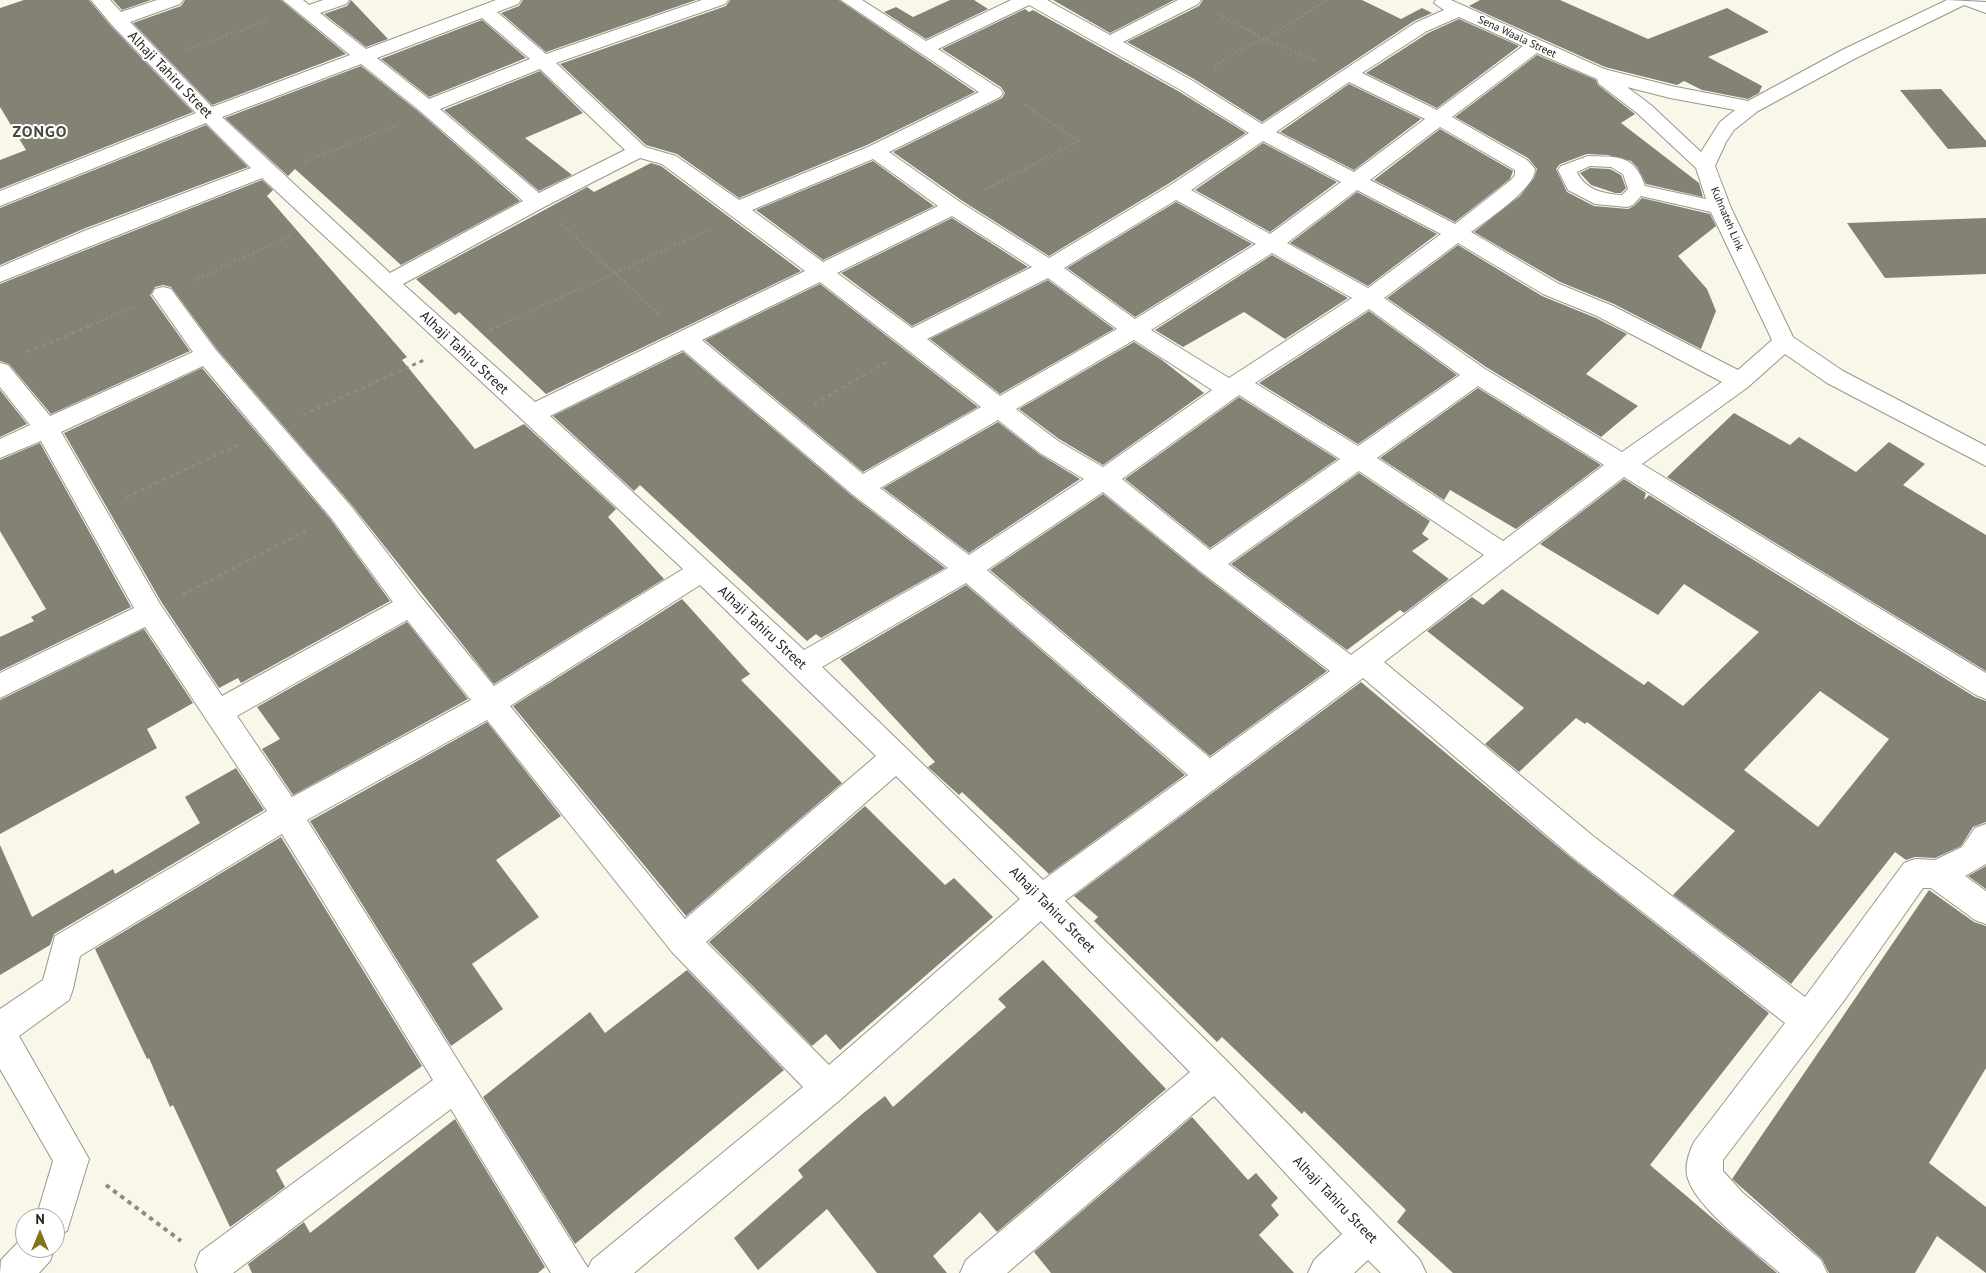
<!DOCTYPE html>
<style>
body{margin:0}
#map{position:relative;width:1986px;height:1273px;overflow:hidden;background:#f8f7e9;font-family:"PT Sans",sans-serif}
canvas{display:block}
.north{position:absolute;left:15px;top:1208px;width:50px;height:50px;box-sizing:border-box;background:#fff;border:1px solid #a7a7a5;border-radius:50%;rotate:0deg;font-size:14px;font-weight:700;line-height:20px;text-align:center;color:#24231e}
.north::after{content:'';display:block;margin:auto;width:18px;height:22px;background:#807519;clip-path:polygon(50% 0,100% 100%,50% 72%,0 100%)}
</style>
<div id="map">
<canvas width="1986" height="1273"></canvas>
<div class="north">N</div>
</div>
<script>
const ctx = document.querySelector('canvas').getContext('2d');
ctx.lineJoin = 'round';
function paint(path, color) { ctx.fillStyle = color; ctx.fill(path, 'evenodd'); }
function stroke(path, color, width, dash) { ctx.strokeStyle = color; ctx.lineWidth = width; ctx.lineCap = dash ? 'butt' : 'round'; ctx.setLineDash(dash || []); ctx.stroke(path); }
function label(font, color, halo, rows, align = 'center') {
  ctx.font = font + ' "PT Sans",sans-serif'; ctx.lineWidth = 4; ctx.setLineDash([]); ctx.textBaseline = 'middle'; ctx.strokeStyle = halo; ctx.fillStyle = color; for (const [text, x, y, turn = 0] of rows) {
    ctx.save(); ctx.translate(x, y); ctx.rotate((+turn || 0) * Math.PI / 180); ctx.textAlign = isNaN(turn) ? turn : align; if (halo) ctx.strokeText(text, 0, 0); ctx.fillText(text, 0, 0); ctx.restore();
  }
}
paint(new Path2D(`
 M24 0H89L110 25 193 112 0 189V160L26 150 0 107V8Z
 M113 0H151L122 10Z
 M185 0H281L346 54 212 105 133 23 181 6Z
 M351 0 388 39 366 47 324 14 347 6Z
 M523 0H696L546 52 501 13 519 6Z
 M730 0H839L975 92 867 145 739 198 677 154 646 145 560 64 726 6Z
 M950 0H974L988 9 926 39 884 12 896 7 913 17Z
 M1053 0H1174L1110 33Z
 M1203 0H1362L1401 19 1422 8 1432 13 1414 21 1262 122 1194 79 1127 42 1199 6Z
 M1480 0H1560L1648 39 1727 8 1769 32 1708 57 1762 86 1759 93 1748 99 1702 90 1684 81 1677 85 1605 67 1469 6Z
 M1025 9 1029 12 1033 10 1178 91 1246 133 1168 184 1049 256 961 200 893 152 1002 98 1005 93 1001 87 942 49Z
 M1459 19 1519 46 1437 108 1366 73 1428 33Z
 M482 20 526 58 429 97 381 59Z
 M1537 55 1596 80 1598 85 1635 114 1621 123 1699 183 1703 197 1646 184 1637 167 1631 161 1608 155 1587 154 1560 164 1556 169 1567 192 1594 206 1628 209 1634 206 1642 198 1710 214 1716 226 1678 256 1707 289 1716 311 1701 349 1614 304 1560 282 1474 232 1520 196 1534 178 1537 169 1528 158 1455 117Z
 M361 66 419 112 520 201 401 265 295 169 288 176 225 118Z
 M540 71 583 113 525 138 572 175 539 191 444 110Z
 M1349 84 1421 119 1354 170 1280 132Z
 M1941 89 1986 141V147L1948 149 1900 90Z
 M206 125 248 167 83 229 0 265V208Z
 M1440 129 1513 171 1510 179 1455 222 1374 180Z
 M1263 143 1337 182 1270 232 1195 190Z
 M873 161 934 206 823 260 756 210Z
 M651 163 661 166 801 271 546 394 459 312 455 315 416 279 587 187 594 192Z
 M1590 168 1610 169 1621 175 1626 188 1621 193H1615L1591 185 1580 173Z
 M262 180 273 190 267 196 407 357 402 360 475 449 524 424 616 509 608 517 664 579 494 684 351 504 216 348 171 287 163 285 155 287 150 295 190 351 51 414 9 364 0 361V284Z
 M1357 192 1437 234 1368 286 1290 243Z
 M1176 202 1252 244 1135 317 1067 268Z
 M952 218 1028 267 912 326 841 273Z
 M1986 218V274L1885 278 1847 223Z
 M1458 245 1542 296 1596 318 1627 334 1586 374 1638 406 1601 437 1486 367 1387 298Z
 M1272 255 1348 298 1285 339 1244 312 1183 347 1155 330Z
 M1048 280 1114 329 1000 394 930 339Z
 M820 284 978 407 863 472 705 340Z
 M1369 311 1457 375 1358 444 1259 383Z
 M1134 342 1162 360 1204 393 1103 465 1059 439 1019 409Z
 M683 352 851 495 945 568 821 638 816 634 807 641 640 485 634 491 553 416Z
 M202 368 331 520 390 601 241 683 238 678 219 688 162 603 64 433Z
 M1478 388 1601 465 1516 529 1450 490 1444 500 1380 458Z
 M0 390 27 424 0 437Z
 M1239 397 1337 459 1210 548 1125 479Z
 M1734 413 1790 445 1799 437 1856 472 1889 442 1925 464 1903 485 1986 535V671L1667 477Z
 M998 422 1039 454 1080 479 969 553 883 488Z
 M40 443 131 607 0 671V637L34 621 31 617 46 609 0 531V460Z
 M1359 473 1430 521 1422 534 1429 539 1412 551 1449 579 1404 613 1400 610 1347 650 1231 564Z
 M1624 479 1646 493 1644 500 1649 495 1975 697 1986 701V822L1973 827 1961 846 1935 858 1915 857 1906 860 1895 852 1791 984 1673 895 1735 831 1587 722 1585 724 1576 718 1519 772 1485 744 1524 708 1427 631 1472 597 1483 605 1502 589 1644 685 1648 681 1683 706 1759 632 1684 584 1658 615 1540 544ZM1820 691 1889 739 1818 827 1744 770Z
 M1103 494 1199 572 1327 671 1210 756 990 570Z
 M966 585 1185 775 1049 874 962 792 959 795 928 767 935 762 840 659Z
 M682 599 750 674 741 680 842 783 686 916 513 706Z
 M407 622 468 699 293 795 262 749 280 739 257 707Z
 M144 629 193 703 147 729 157 748 0 834V700Z
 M1361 682 1570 857 1769 1013 1650 1165 1777 1273H1453L1397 1222 1406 1210 1304 1111 1302 1114 1222 1037 1217 1042 1094 921 1098 917 1074 896Z
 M487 722 561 816 496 860 539 917 472 964 503 1009 451 1046 310 821Z
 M236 768 264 810 54 934 50 945 0 975V845L32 917 113 869 115 874 200 823 185 797Z
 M865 806 945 885 954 878 993 917 840 1050 826 1034 812 1046 709 942Z
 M281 837 422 1066 276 1170 285 1187 230 1227 173 1105 170 1107 149 1058 147 1059 95 949Z
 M1986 866V889L1968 876Z
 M1929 890 1974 922 1986 926V1068L1929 1163 1986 1207V1273L1937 1236 1915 1273H1829L1822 1259 1732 1179Z
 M1043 960 1166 1089 997 1232 980 1212 933 1256 947 1273H877L827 1209 758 1270 734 1238 803 1177 798 1170 861 1115 885 1096 893 1107 1006 1007 998 999Z
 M687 970 784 1070 575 1244 483 1097 590 1012 605 1033Z
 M1192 1117 1248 1180 1256 1173 1278 1198 1271 1205 1279 1215 1259 1235 1294 1273H1051L1034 1252Z
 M455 1119 545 1267 538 1273H252L248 1264 304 1222 310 1233Z`), '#848275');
const service = new Path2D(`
 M1588 156C1618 157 1634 154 1645 186L1720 202 1726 204 1729 208 1726 212 1720 214 1641 196 1633 205 1627 207 1595 204 1568 190 1558 170 1561 166ZM1590 166 1611 167 1623 174 1628 189 1622 195C1604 194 1585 190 1577 172Z`);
const minor = new Path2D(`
 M91 0H110L121 12 157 0H183L180 4 130 22 212 107 350 55 283 0H303L309 5 323 0H349L346 4 320 13 366 49 496 0H521L518 4 497 12 546 54 702 0H728L725 4 556 63 645 147 676 156 739 200 868 147 979 92 841 0H862L926 41 1011 0H1047L1110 35 1178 0H1201L1198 4 1123 42 1193 81 1262 124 1415 23 1444 10 1434 3 1436 0H1451L1604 69 1671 86 1748 101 1842 50 1947 0 1986 2V13L1964 5 1856 58 1758 111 1734 130 1726 142 1715 166 1731 208 1793 337 1843 371 1986 446V466L1827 383 1785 354 1748 387 1642 464 1986 673V699L1976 695 1624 477 1384 662 1593 836 1805 997 1904 863 1915 859 1935 860 1962 847 1975 828 1986 824V864L1965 876 1986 891V924L1975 920 1931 888H1923L1843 1002 1723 1160V1171L1742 1192 1821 1260 1827 1273H1780C1755 1251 1698 1210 1688 1179 1684 1167 1689 1152 1694 1142L1785 1023 1571 856 1363 678 1065 901 1227 1061 1420 1260 1426 1273H1381L1368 1260 1354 1273H1308L1314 1260 1342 1234 1214 1096 1007 1273H960L966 1260 1190 1072 1041 921 840 1100 634 1273H551L451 1109 233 1273H198L195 1265 200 1252 433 1080 282 834 80 956 73 989 69 1000 19 1036 89 1159 67 1231 55 1236V1218H36L53 1161 0 1069V1009L43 980 55 936 267 811 145 627 0 698V673L134 608 41 441 0 458V439L30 425 0 387V363L8 365 50 416 193 352 152 294 155 289 163 287 171 289 215 349 350 505 421 597 494 686 683 569 262 178 0 282V267L84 231 251 168 206 123 0 206V191L196 113 111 24ZM1029 5 1179 89 1249 133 1169 186 1049 258 960 202 889 152 1000 97 1003 93 1000 89 938 49ZM1459 17 1523 46 1437 110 1362 73 1427 31ZM482 18 530 59 429 99 377 58ZM1537 53 1597 79 1599 84 1637 113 1696 168 1709 208 1772 340 1738 370 1613 306 1559 284 1471 232C1487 220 1535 189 1535 169L1527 160 1452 117ZM361 64 420 111 523 201 390 273 222 117ZM540 69 625 150 539 193 440 109ZM1349 82 1425 119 1354 172 1276 132ZM1627 87 1670 98 1735 110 1720 122 1701 152 1651 105ZM1440 127 1515 170V175L1511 180 1455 224 1370 180ZM1263 141 1341 182 1270 234 1191 190ZM640 158 662 164 805 271 535 402 403 284 544 207ZM873 159 938 206 823 262 752 210ZM1357 190 1441 234 1368 288 1287 243ZM1176 200 1256 244 1135 319 1064 268ZM952 216 1032 267 912 328 837 273ZM1458 243 1543 294 1597 316 1722 382 1622 452 1485 369 1384 298ZM1272 253 1352 298 1229 378 1151 330ZM1048 278 1117 329 1000 396 927 339ZM820 282 981 407 863 474 702 340ZM1369 309 1460 375 1358 446 1255 383ZM1134 340 1212 390 1103 467 1058 441 1016 409ZM683 350 852 494 948 568 804 650 550 416ZM203 366 332 519 393 602 222 696 160 604 61 432ZM1478 386 1604 465 1503 541 1377 458ZM1239 395 1340 459 1210 550 1122 479ZM998 420 1040 453 1084 479 969 555 880 488ZM1359 471 1484 555 1351 655 1228 564ZM1103 492 1200 571 1330 671 1210 758 987 570ZM966 583 1188 775 1043 880 822 667ZM700 585 876 756 685 919 510 706ZM407 620 471 700 292 797 237 716ZM487 720 672 952 803 1087 592 1260 588 1268 307 820ZM896 776 1020 899 829 1065 706 942Z
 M25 1235V1248L55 1247 50 1261 39 1273H0L1 1260Z`);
stroke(service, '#98978a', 2);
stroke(minor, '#98978a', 2);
stroke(new Path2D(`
 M1218 14 1265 39 1316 61
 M188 49 269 20
 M1214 67 1244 48 1265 39 1327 0
 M304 162 398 124
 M984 190 1079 141 1023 104
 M561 224 660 315
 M193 281 291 236
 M87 327 134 307
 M496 327 711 229`), '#8d8c82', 2.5, [2.5, 2.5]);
stroke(new Path2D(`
 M489 330 499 326
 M27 352 90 326
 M814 404 887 362
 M303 415 424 360
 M126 497 238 445
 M182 595 309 529`), '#8d8c82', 3, [4, 4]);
stroke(new Path2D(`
 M106 1185 181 1241`), '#8d8c82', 4, [4.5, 4.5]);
paint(service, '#fff');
paint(minor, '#fff');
label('11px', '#24231e', '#fff', [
 ["Sena Waala Street",1517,37,25],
 ["Kuhnateh Link",1727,219,67]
]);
label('14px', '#24231e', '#fff', [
 ["Alhaji Tahiru Street",170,75,46],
 ["Alhaji Tahiru Street",464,353,43],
 ["Alhaji Tahiru Street",762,628,43],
 ["Alhaji Tahiru Street",1052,910,45],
 ["Alhaji Tahiru Street",1335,1200,46]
]);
ctx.letterSpacing = '1px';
label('bold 16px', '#4a493d', '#fff', [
 ["ZONGO",40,132]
]);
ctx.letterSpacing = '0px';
</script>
